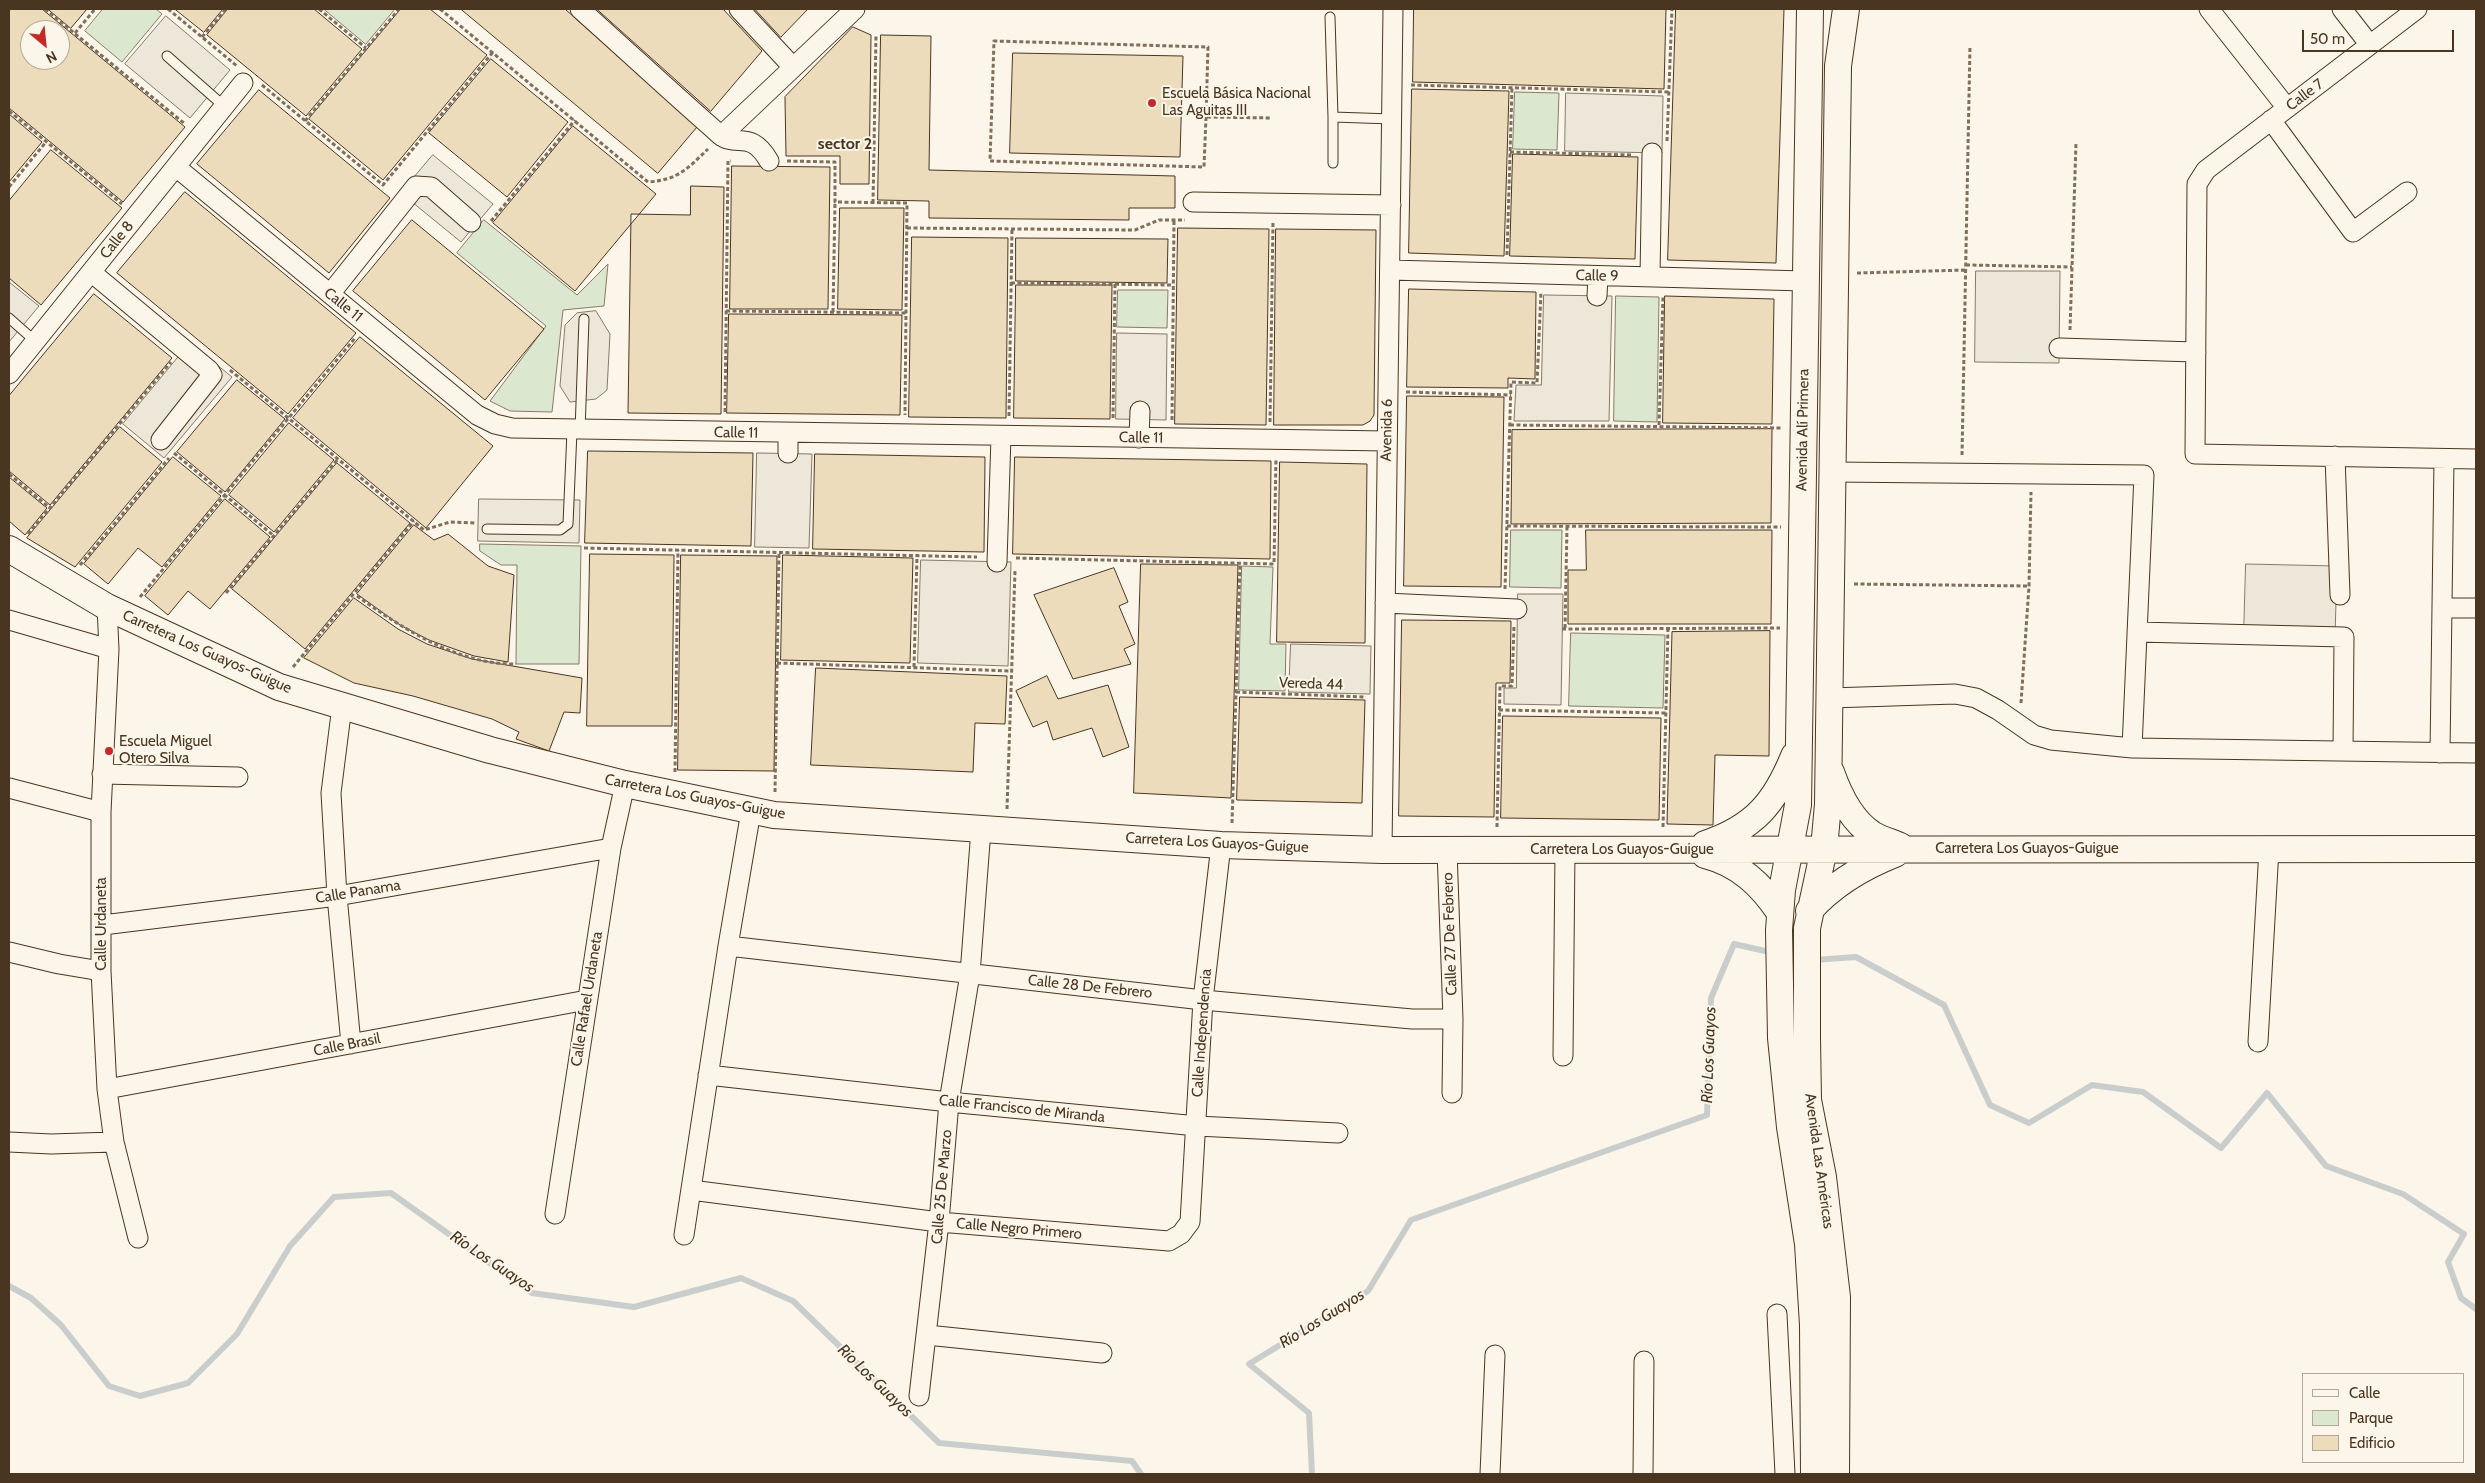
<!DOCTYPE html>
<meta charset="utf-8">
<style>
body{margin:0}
#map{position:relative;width:2485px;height:1483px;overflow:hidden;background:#fbf6e9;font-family:Cabin,sans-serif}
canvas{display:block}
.frame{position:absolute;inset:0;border:10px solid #4a3520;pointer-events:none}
.legend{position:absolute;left:2302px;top:1373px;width:162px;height:90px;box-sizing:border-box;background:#fbf6e9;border:1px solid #b4a999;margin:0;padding:6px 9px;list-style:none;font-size:15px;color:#4a3520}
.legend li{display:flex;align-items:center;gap:10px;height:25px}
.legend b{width:25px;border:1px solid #b4a999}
.north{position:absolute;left:20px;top:20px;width:50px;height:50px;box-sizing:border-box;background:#fbf6e9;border:1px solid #b4a999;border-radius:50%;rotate:152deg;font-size:14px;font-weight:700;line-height:20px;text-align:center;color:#4a3520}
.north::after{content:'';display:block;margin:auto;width:18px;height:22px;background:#c62828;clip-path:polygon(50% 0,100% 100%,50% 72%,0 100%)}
.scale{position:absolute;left:2302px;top:30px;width:152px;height:22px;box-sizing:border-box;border:2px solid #4a3520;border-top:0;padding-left:6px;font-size:15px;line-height:18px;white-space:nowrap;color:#4a3520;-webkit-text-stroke:4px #fbf6e9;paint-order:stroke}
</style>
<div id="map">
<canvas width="2485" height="1483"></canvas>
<div class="frame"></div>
<ul class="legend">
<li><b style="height:6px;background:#fbf6e9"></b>Calle</li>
<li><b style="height:14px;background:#dce7d0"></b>Parque</li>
<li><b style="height:14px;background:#ecdcbc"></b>Edificio</li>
</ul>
<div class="north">N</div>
<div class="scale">50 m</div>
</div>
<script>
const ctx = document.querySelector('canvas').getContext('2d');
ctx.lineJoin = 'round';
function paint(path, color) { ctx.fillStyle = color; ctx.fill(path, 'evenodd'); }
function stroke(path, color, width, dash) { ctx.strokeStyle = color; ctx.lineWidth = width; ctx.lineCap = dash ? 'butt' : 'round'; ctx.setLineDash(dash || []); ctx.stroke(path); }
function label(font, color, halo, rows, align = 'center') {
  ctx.font = font + ' Cabin,sans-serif'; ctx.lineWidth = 4; ctx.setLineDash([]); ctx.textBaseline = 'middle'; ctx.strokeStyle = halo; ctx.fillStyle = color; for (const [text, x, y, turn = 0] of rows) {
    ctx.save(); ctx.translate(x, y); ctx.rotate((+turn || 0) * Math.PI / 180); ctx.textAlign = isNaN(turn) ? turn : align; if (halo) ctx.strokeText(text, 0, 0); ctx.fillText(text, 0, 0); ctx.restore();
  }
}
const green = new Path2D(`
 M103 9H156L162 14 122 62 85 31Z
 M324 9H395L366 44Z
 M1515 92 1559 93 1557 150 1513 149Z
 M484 220 577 295 608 264 604 306 563 310 552 412 510 411 490 401 546 326 457 253Z
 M1118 290H1168L1167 328 1117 327Z
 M1616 296 1659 297 1657 422 1614 421Z
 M1511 530H1562L1561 588 1510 587Z
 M480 544 581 546 579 664H516L517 565H501L480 551Z
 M1242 566 1273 567 1270 644H1286L1285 691 1239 690Z
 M1571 633 1665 635 1663 708 1569 706Z`);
paint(green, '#dce7d0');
stroke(green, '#887966', 1);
const parking = new Path2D(`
 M166 16 230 70 190 118 125 64Z
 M1566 93 1663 96 1662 153 1565 151Z
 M433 155 493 204 461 242 401 193Z
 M1976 271H2060L2059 363 1975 362Z
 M9 282 39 306 9 342Z
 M1544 295 1612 296 1609 421H1514L1516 385H1541Z
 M596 311 610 334 607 390 596 399 570 402 560 386 565 325 577 313Z
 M1117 333 1167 334 1166 420 1116 419Z
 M190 343 232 377 164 458 123 424Z
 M757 453 812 454 809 548 755 547Z
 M479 499 580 500 579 543 478 541Z
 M921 560 1011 562 1008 666 918 663Z
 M2246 564 2337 566 2335 637 2244 634Z
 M1518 594H1563L1561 705 1504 704V688H1516Z
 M1291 644 1371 646 1370 694 1289 692Z`);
paint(parking, '#ede7d9');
stroke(parking, '#887966', 1);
stroke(new Path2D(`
 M1814 960 1856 957 1944 1005 1990 1105 2029 1123 2092 1085 2143 1092 2221 1148 2267 1093 2326 1166 2403 1194 2464 1234 2448 1262 2461 1298 2476 1309
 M9 1286 31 1298 61 1325 109 1386 140 1396 188 1383 237 1334 290 1246 334 1197 391 1193 532 1293 634 1307 741 1278 793 1301 939 1443 1132 1461 1141 1474
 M1312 1474 1309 1413 1249 1364 1368 1291 1411 1220 1707 1115 1711 998 1734 944 1774 953`), '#c9cecd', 6);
const building = new Path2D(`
 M9 9H42L185 127 123 202 9 108ZM30 30H60V60H30Z
 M48 9H87L71 28Z
 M175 9H223L204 32Z
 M228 9H314L362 49 306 116 207 35Z
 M401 9H430L487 55 383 180 309 119Z
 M461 9H565L697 127 658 173Z
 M597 9H723L762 51 711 111Z
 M755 9H808L781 37Z
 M1414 9H1666L1664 89 1413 82Z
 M1676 9H1784L1776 263 1668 260Z
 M853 27 871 35 869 184H840V156H786L785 97Z
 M881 35 931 36 929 170 1175 176V208H1129V220L929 218V201L878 200Z
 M1013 53 1183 56 1180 157 1010 153Z
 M491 59 568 122 507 197 429 133Z
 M1412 89 1509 91 1504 256 1409 253Z
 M259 90 390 198 329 273 197 164Z
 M9 114 42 142 9 182Z
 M573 126 656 194 575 291 493 223Z
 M51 150 122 208 41 305 9 278V201Z
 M1513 154 1638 157 1635 259 1510 256Z
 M732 166 830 167 828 309H730Z
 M691 186 724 187 721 414 628 413 631 214 690 215Z
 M185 192 356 333 288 414 117 273Z
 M840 208H904L902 310 838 309Z
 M412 220 544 329 485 400 353 291Z
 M1178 228 1269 229 1266 425 1175 424Z
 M1276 229 1376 230 1374 415 1370 421 1363 425H1274Z
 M912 237 1008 238 1006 418 909 417Z
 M1016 238 1168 239 1167 283 1016 281Z
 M1016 285H1112L1110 419 1014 418Z
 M1409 289 1536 292 1535 379 1508 378V388L1407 387Z
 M94 294 172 358 50 505 9 471V396Z
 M1665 296 1774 299 1772 424 1663 423Z
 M729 314 902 315 900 415 727 413Z
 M360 337 493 446 426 528 293 418Z
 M237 380 285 419 225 492 177 452Z
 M1407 396 1504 397 1501 587 1404 586Z
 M289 423 334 460 274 532 229 495Z
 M120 427 162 462 75 567 27 538Z
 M1772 429 1771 523 1511 524 1512 430Z
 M588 451 753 453 751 546 585 543Z
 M815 454 985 457 984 552 813 549Z
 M173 457 221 496 162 567 138 548 108 584 84 564Z
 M1015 457 1271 461 1270 559 1013 554Z
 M1280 462 1367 464 1365 643 1277 642Z
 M337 463 410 523 305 649 232 589Z
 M9 477 47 508 25 535 9 521Z
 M225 499 270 537 210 609 188 591 168 615 145 596Z
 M414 525 434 540 448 534 488 566 514 575 508 662 474 656 429 640 400 625 357 594Z
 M1586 530H1772L1771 624H1568V570H1586Z
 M590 554 674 555 672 726H587Z
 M681 555 777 556 774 771 678 770Z
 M783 555 913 558 910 663 781 660Z
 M1141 564 1238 565 1231 798 1134 793Z
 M1114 568 1128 602 1119 606 1135 644 1124 649 1131 664 1073 679 1034 595Z
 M354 598 398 629 427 644 472 659 582 678 580 713 564 712 549 751 516 739 519 732 492 719 413 696 354 683 304 658Z
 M1402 620 1511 621 1510 683H1496L1494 817 1399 816Z
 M1770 631 1769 756 1715 755 1713 825 1667 824 1672 632Z
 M816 668 1007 676 1005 724 975 723 973 772 811 765Z
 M1047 676 1058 699 1108 685 1129 747 1103 757 1092 728 1053 740 1047 721 1033 727 1016 691Z
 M1240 697 1365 700 1362 803 1237 800Z
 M1503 716 1661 718 1659 820 1501 818Z`);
paint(building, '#ecdcbc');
stroke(building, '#4a3520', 1);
const lane = new Path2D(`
 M1330 17 1333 117 1392 119
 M167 56 225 107
 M1333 117V163
 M9 318 35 341
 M580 431 584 319
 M487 529 560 530 568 524 572 431`);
const street = new Path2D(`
 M580 9C626 50 672 93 719 134 736 149 750 128 769 161
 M739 9 792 66
 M2209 9 2287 108
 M2342 9 2370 45
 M2417 9 2206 170 2197 184 2195 454 2476 459
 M2271 120 2353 232 2407 192
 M721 136 855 9
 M176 167 477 415 495 424 512 428 1387 441
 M1193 202 1391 205
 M1390 270 1805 281
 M91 272 209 370 212 375 161 440
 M1650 277 1652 153
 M330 294 416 186 431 187 471 222
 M1597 296 1598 276
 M2059 348 2196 352
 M9 374 243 83
 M1139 438 1140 411
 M788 453V434
 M2335 456 2340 595
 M1832 472 2144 475 2132 748
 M997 562 1001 436
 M1385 603 1517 609
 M107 607 109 649 101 812V971L107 1089 114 1142 138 1238
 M2442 608H2476
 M9 620 109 649
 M2137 632 2344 637 2343 751
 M1830 698 1955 694 1976 698 1998 710 2034 735 2051 740 2132 748 2476 753
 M342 706 331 793 337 896 351 1044
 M2440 753 2444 459
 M102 774 238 777
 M9 788 101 812
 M1382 850 1393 9
 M1447 850 1453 1019 1452 1093
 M103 925 337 896 611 848
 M728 946 1203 1000 1412 1019H1453
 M9 952 59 964 101 971
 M2258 1042 2269 849
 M1563 1056 1565 850
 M708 1075 949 1102 1197 1126 1338 1133
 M107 1089 587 1000
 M9 1142 51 1144 114 1142
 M691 1190 939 1222 1169 1241 1181 1234 1190 1222 1203 1000 1221 845
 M555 1214 611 848 625 784
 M684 1235 728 946 751 811
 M1777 1314 1785 1474
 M927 1335 1102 1353
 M919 1396 939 1222 949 1102 970 974 981 829
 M1490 1474 1495 1355
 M1643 1474 1644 1361`);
const secondary = new Path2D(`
 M1810 9 1798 805 1782 890 1779 930 1781 1038 1790 1127 1808 1244 1813 1325 1814 1474
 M9 549 107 607 279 687 490 750 625 784 774 815 1221 845 1382 850 2476 849
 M1831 772C1839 795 1851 820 1872 834 1880 839 1891 842 1900 846
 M1705 844C1754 828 1775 803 1794 756
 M1705 855C1739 864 1761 884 1780 913
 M1809 911C1833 884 1862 867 1895 854
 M1836 1474 1837 1297 1823 1177 1808 1100 1807 1038V928L1824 849 1828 804 1838 66 1846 9`);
stroke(lane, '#4a3520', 11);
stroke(street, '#4a3520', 21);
stroke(secondary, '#4a3520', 28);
stroke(new Path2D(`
 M45 9 185 124
 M168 9 237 66
 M319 9 366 48
 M440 9 648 182C678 180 687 169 708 149
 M75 33 95 9
 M202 37 226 9
 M262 85 383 185 493 52
 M1411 85 1669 92
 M9 111 122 204
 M1206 117 1204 167 990 161 994 41 1208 47 1206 117 1272 118
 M305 121 399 9
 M1667 141 1672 9
 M1510 152 1633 155
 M787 161 835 162V202L907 203 905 415
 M9 187 46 142
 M873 203 876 35
 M491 221 575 120
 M907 228 1135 230 1159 220H1185
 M1507 255 1512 88
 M1966 265 2072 267
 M1857 273 1966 270
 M1011 283 1173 285
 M726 311 906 313
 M833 312 835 202
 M2070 330 2076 143
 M230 370 424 530 450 522 475 523
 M1406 392 1511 395
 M725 412 728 161H731
 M1009 416 1012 229
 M1113 418 1115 284
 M1172 420 1174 220
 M1270 422 1273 221
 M1510 425 1782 428
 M1659 425 1663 297
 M174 453 274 536
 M1962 455 1970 46
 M9 474 50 508
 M1507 526 1781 527
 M28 534 171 362
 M584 548 977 557
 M1016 558 1274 564 1276 458
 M80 565 169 458
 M1854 584 2029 586
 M1505 589 1511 382 1537 383 1541 292
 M226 593 338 459
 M357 596C402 628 458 665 516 664
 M140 597 355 338
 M1565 628 1567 526
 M1562 629 1780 628
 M777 663 1012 671
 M293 667 414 521
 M914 667 917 556
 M1236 692 1366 697
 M2021 703 2029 586 2031 492
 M1499 710 1666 713
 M675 772 678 550
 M775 792 779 552
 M1007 809 1015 571
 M1232 823 1240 563
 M1497 827 1500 686H1512L1514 626
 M1663 827 1668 628`), '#7f6f5c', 3, [4, 2.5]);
stroke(lane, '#fbf6e9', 9);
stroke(street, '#fbf6e9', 19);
stroke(secondary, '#fbf6e9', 26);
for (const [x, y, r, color] of [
 [1152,103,5,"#c62828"],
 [109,751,5,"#c62828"]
]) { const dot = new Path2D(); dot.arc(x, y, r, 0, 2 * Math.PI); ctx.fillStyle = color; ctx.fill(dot); stroke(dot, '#fbf6e9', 2); }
label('15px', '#4a3520', '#fbf6e9', [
 ["Escuela Básica Nacional",1162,94],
 ["Las Aguitas III",1162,111],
 ["Escuela Miguel",119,742],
 ["Otero Silva",119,759]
], 'left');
label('15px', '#4a3520', '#fbf6e9', [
 ["Calle 7",2305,95,-37],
 ["Calle 8",117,240,-51],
 ["Calle 9",1597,276,1],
 ["Calle 11",343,305,39],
 ["Avenida 6",1387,430,-89],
 ["Avenida Alí Primera",1803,430,-89],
 ["Calle 11",736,433,1],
 ["Calle 11",1141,438,1],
 ["Carretera Los Guayos-Guigue",207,652,24],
 ["Vereda 44",1311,684,2],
 ["Carretera Los Guayos-Guigue",695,797,11],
 ["Carretera Los Guayos-Guigue",1217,843,3],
 ["Carretera Los Guayos-Guigue",2027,849],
 ["Carretera Los Guayos-Guigue",1622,850],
 ["Calle Panama",358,892,-9],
 ["Calle Urdaneta",102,924,-90],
 ["Calle 27 De Febrero",1450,934,-92],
 ["Calle 28 De Febrero",1090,987,6],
 ["Calle Rafael Urdaneta",587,999,-81],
 ["Calle Independencia",1202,1033,-86],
 ["Calle Brasil",347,1045,-11],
 ["Calle Francisco de Miranda",1022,1109,6],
 ["Avenida Las Américas",1819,1161,82],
 ["Calle 25 De Marzo",942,1187,-85],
 ["Calle Negro Primero",1019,1229,5]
]);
label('bold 16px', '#4a3520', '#fbf6e9', [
 ["sector 2",845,144]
]);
label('italic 16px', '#4a3520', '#fbf6e9', [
 ["Río Los Guayos",1709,1055,-88],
 ["Río Los Guayos",492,1262,34],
 ["Río Los Guayos",1322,1319,-32],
 ["Río Los Guayos",875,1381,44]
]);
</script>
